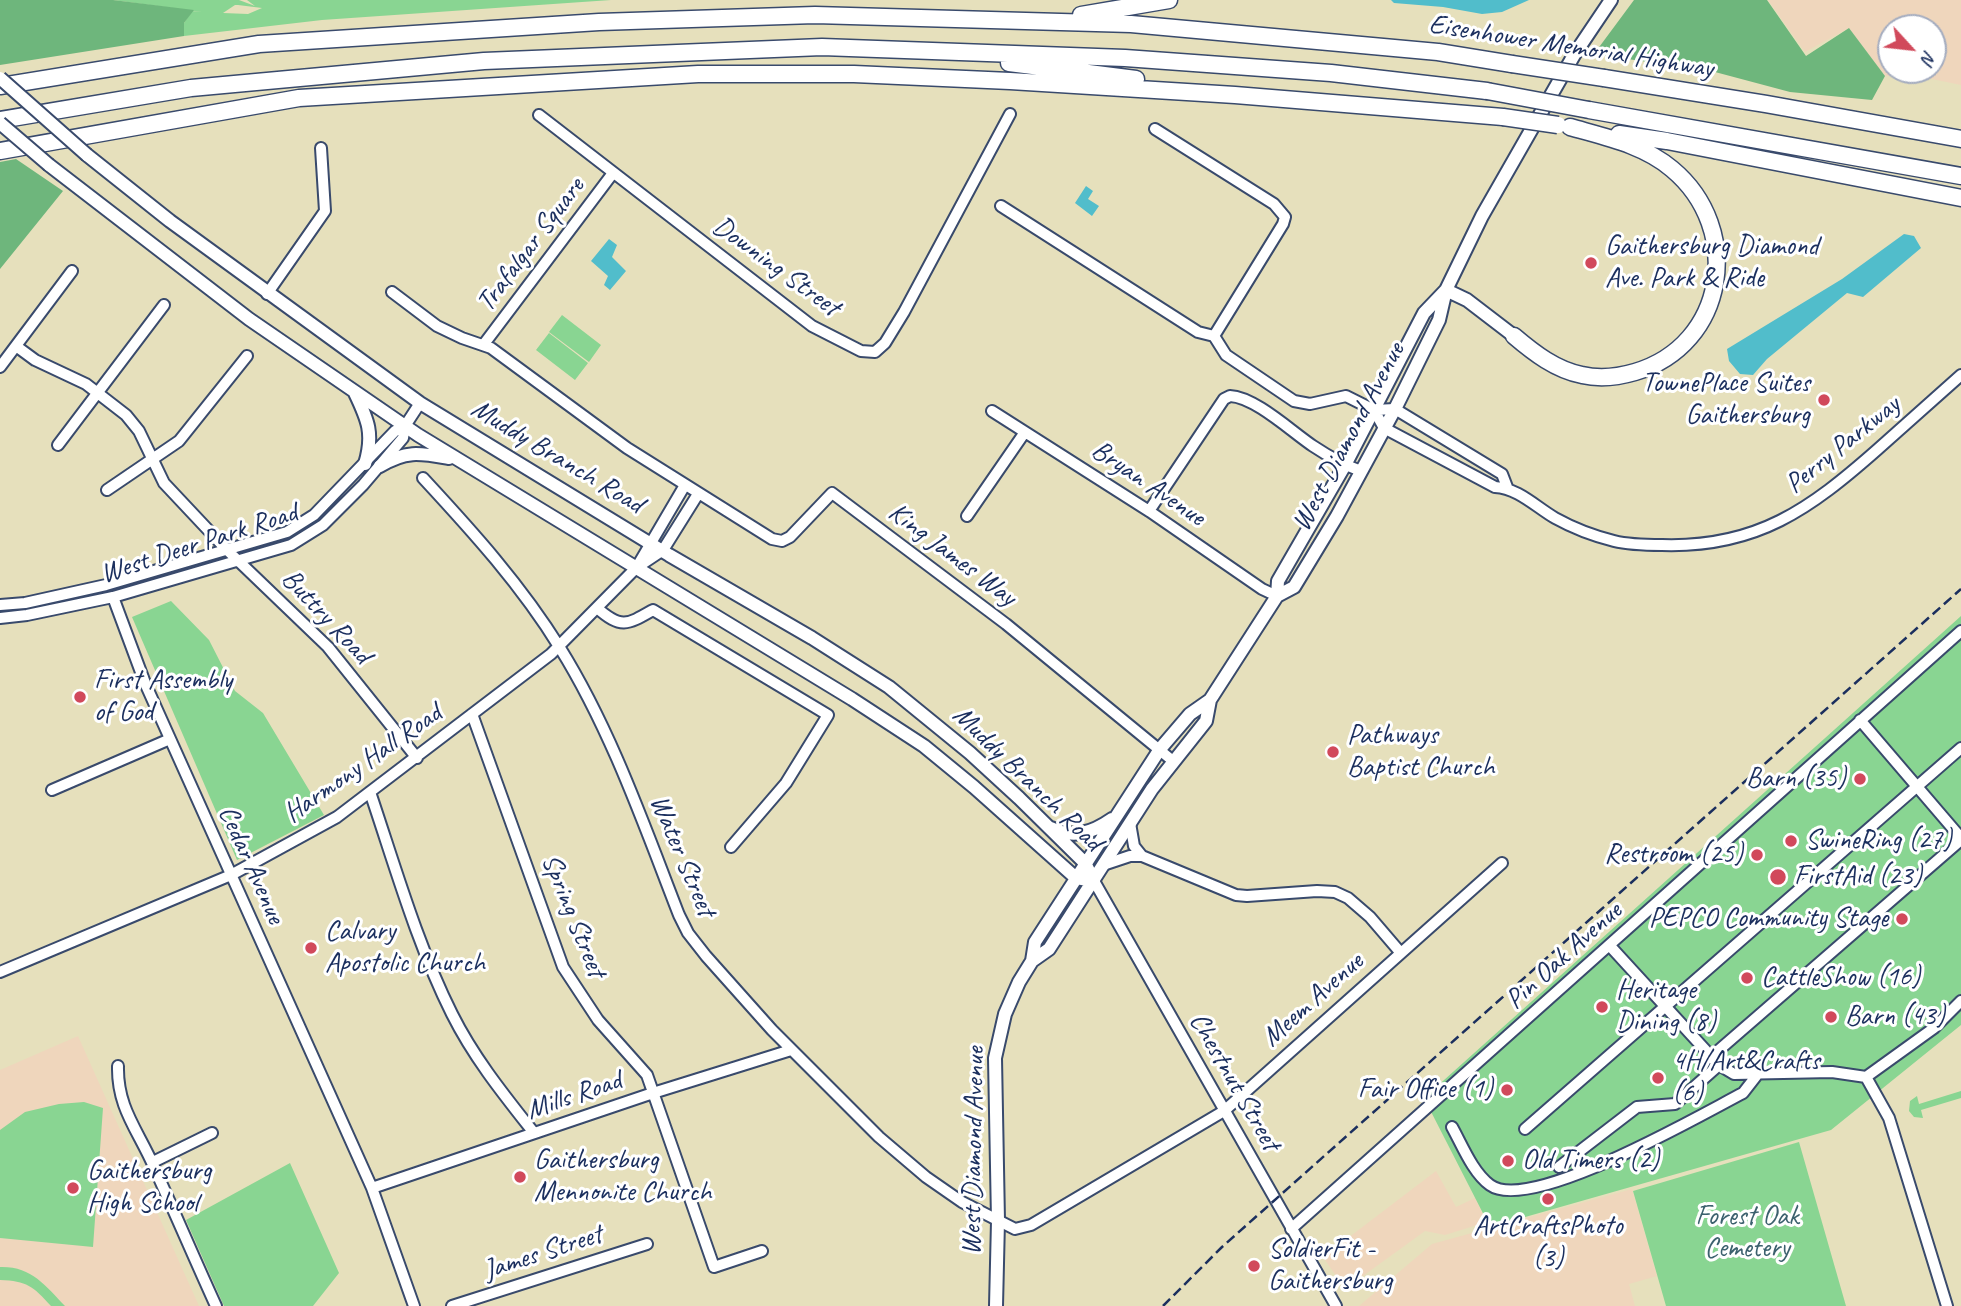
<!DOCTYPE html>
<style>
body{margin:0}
#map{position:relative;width:1961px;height:1306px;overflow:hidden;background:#e6e0bc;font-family:Caveat,sans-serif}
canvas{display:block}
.north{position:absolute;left:1877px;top:14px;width:70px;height:70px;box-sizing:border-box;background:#fff;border:2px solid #a4acbf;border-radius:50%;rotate:117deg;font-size:19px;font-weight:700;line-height:28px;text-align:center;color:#1b2f5e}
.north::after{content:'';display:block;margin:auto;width:24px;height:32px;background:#d1495b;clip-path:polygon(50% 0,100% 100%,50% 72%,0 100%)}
</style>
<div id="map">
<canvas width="1961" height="1306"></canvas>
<div class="north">N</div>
</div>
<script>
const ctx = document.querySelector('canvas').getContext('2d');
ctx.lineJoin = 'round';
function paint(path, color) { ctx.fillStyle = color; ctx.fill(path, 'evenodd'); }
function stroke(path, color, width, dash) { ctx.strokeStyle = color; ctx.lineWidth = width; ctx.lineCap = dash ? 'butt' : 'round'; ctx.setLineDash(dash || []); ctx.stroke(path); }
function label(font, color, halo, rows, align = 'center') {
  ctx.font = font + ' Caveat,sans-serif'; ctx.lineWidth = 6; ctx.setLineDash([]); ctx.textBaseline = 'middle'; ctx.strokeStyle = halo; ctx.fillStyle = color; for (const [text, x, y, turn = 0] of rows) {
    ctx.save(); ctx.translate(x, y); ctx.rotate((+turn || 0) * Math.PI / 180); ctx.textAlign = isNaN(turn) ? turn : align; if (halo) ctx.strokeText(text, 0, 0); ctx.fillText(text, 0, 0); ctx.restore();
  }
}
paint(new Path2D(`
 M1768 0H1961V85L1922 77 1885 76 1849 28 1805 52ZM1891 28H1933V70H1891Z
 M78 1036 199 1306H0V1070Z
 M1436 1171 1456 1207 1475 1198 1487 1222 1445 1235 1425 1231 1345 1289 1323 1257Z
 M1632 1189 1657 1276 1629 1284 1635 1306H1359L1432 1244Z`), '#efd6bc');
paint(new Path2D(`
 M113 0H239L255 6 247 0H611L322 20 184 36V23L192 11 202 12ZM235 5H238L262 8 248 14 223 13Z
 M562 315 601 345 589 362 549 332Z
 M549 333 588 363 575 380 536 350Z
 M171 601 209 640 235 691 263 713 324 815 237 860 132 617Z
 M1961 616V1025L1831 1130 1490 1227 1424 1098Z
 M1961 1091V1098L1921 1110 1923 1118 1914 1117 1909 1111 1910 1101 1917 1096 1919 1104Z
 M84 1102 103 1108 93 1247 0 1238V1130L25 1112 59 1104Z
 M1799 1142 1846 1306H1666L1633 1191Z
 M290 1163 339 1273 313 1306H224L186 1220Z
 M0 1267C31 1266 45 1285 65 1306H51C33 1286 27 1281 0 1280Z`), '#89d592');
paint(new Path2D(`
 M0 0H113L194 10 184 23V36L0 65Z
 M1634 0H1767L1806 56 1849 28 1885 76 1872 100 1790 92 1715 72 1594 54Z
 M16 159 63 191 0 269V162Z`), '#6eb67c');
paint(new Path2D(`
 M1391 0H1529L1502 12 1482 14 1443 7 1394 3Z
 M1086 186 1093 191 1088 199 1099 206 1092 216 1075 203Z
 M1904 234 1914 236 1921 248 1863 297 1847 293 1767 359 1753 375 1740 374 1729 361 1727 349 1842 279Z
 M609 239 617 245 612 257 626 271 610 290 604 285 608 276 591 261Z`), '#51bdcb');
const minor = new Path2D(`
 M539 115 812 326 861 351 875 352 885 343 904 312 1010 114
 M1155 129 1274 204 1285 217 1283 224 1214 336 1226 355 1294 401 1310 404 1346 396 1374 410 1395 409 1502 474 1507 487
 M1001 206 1198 332 1214 336
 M392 292 437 326 462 338 491 348 627 448 772 539 782 541 790 537 832 493 1006 624 1173 761
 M267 294 325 211 321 148
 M484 344 613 173
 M16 346 35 360 86 384 126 415 139 431 164 483 227 550 328 647 417 758
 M0 367 72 271
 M1374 410 1384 428 1495 487C1518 488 1536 507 1555 518 1573 528 1594 536 1614 541 1630 545 1646 545 1662 545 1757 548 1810 509 1878 449 1906 424 1933 400 1961 375
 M992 411 1149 511 1262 589 1277 596
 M58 445 164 305
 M423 478C473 532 521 585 560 648 611 730 644 825 679 915L688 933 706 956 772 1030 879 1137 926 1177 962 1202 1015 1229 1031 1225 1224 1111 1502 863
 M107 490 179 441 247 356
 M1149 511 1224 399 1230 396C1255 397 1292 432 1313 446 1328 456 1344 465 1361 471
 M967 516 1025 432
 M638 565 685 485
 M113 597 145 683 372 1188 414 1306
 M0 605 25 603 106 585 287 532 314 515 395 431 405 426
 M597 608C621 629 627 625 653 610L828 715 786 783 731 847
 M0 618 27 615 113 597 291 545 323 525 363 485 403 438 405 426 420 403
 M472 714 563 967 598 1020 647 1075 714 1267 762 1251
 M1860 720 1961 838
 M52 790 170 739
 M370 792C395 866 417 944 452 1014 474 1058 504 1095 534 1133
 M1130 823 1134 846 1142 856
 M1106 864 1130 856H1142L1236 895 1247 896 1317 891 1335 892 1348 898 1370 917 1400 952
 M1094 881 1336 1306
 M1610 946 1719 1065 1734 1074 1832 1072 1866 1077 1934 1028 1961 1001
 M0 972 231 875 337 817 551 654 636 568 663 550 698 494
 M1712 1056 1961 840
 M118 1066C117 1108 138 1130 154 1167 175 1213 195 1260 216 1306
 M1866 1077 1889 1118 1947 1306
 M1452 1127C1462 1145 1473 1173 1490 1185 1530 1214 1700 1115 1743 1093L1757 1075
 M1525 1129 1961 748
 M153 1162 212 1133
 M1559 1167 1637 1107 1675 1104 1719 1065
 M372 1188 653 1093 791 1050
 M1291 1229 1961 631
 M452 1306 647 1244`);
const major = new Path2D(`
 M87 155 170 221 420 403 669 555 812 638 889 687 970 753 1019 798 1085 863 1094 881
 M49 165 249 319 418 435 852 699 924 746 974 787 1076 878 1094 881
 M1446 290 1467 300 1514 336
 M355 393C368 420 374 434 365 464
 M380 466C406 450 420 453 449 458
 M1277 596 1278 581 1345 465 1424 313 1446 290
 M1051 828C1073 839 1092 833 1112 819
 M1032 961 1035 942 1160 749 1190 714 1210 700 1277 596 1294 587 1337 516 1395 409 1439 320 1446 290 1482 216 1574 55 1611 0
 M996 1306 998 1221 995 1058 1005 1014 1019 982 1032 961 1049 949 1152 789 1206 721 1210 700`);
const highway = new Path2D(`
 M1081 15 1169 0
 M1009 63 1136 79
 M1604 78 1766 104 1961 139
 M0 86 259 44 599 22 815 15 1131 24 1438 52 1512 64
 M1589 110 1961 176
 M0 120 191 88 484 61 822 47 1125 58 1331 73 1487 91
 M1619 134 1667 141 1961 198
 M0 151 299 98 698 74H854L1010 81 1235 95 1503 117
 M1514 336C1534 353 1556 370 1582 375 1599 379 1618 377 1635 372 1727 345 1744 229 1672 169 1644 145 1605 137 1570 127`);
stroke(minor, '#394a6c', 14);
stroke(major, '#394a6c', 16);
stroke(highway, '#394a6c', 19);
stroke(minor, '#fff', 10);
stroke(major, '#fff', 12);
stroke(highway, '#fff', 16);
stroke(new Path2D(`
 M1163 1306 1222 1247 1961 589`), '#1b2f5e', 2.5, [10, 5]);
const majorBridge = new Path2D(`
 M0 78 87 155
 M0 123 49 165`);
const highwayBridge = new Path2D(`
 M1512 64 1604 78
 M1487 91 1589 110
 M1503 117 1558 125`);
stroke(majorBridge, '#394a6c', 16, []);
stroke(highwayBridge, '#394a6c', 19, []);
stroke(majorBridge, '#fff', 12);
stroke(highwayBridge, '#fff', 16);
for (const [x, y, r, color] of [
 [1591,263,7,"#d1495b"],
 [1824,400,7,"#d1495b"],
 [80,697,7,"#d1495b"],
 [1333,752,7,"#d1495b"],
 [1860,779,7,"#d1495b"],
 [1791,841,7,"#d1495b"],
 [1757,855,7,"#d1495b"],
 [1778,877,9,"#d1495b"],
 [1902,919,7,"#d1495b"],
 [311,948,7,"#d1495b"],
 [1747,978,7,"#d1495b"],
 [1602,1007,7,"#d1495b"],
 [1831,1017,7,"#d1495b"],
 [1658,1078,7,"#d1495b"],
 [1507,1090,7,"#d1495b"],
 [1508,1161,7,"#d1495b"],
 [520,1177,7,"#d1495b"],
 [73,1188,7,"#d1495b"],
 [1548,1199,7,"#d1495b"],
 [1254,1266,7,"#d1495b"]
]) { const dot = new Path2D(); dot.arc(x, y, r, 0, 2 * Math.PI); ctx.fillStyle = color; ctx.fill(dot); stroke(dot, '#fff', 2.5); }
label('28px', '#1b2f5e', '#fff', [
 ["Eisenhower Memorial Highway",1571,47,9],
 ["Trafalgar Square",531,245,-53],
 ["Downing Street",776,267,36],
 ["West Diamond Avenue",1349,437,-62],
 ["Perry Parkway",1843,445,-39],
 ["Muddy Branch Road",557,457,31],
 ["Bryan Avenue",1148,484,34],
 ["West Deer Park Road",199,544,-18],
 ["King James Way",952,555,37],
 ["Buttry Road",326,617,47],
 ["Harmony Hall Road",363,764,-35],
 ["Muddy Branch Road",1027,779,44],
 ["Water Street",682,856,67],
 ["Cedar Avenue",251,865,66],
 ["Spring Street",573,916,68],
 ["Pin Oak Avenue",1564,956,-42],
 ["Meem Avenue",1313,1000,-42],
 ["Chestnut Street",1234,1082,60],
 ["Mills Road",574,1096,-19],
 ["West Diamond Avenue",974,1151,-89],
 ["James Street",543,1253,-18]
]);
label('28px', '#1b2f5e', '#fff', [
 ["Gaithersburg Diamond",1605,247],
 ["Ave. Park & Ride",1605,279],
 ["TownePlace Suites",1810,384,"right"],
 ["Gaithersburg",1810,416,"right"],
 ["First Assembly",94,681],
 ["of God",94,713],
 ["Pathways",1347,736],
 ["Baptist Church",1347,768],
 ["Barn (35)",1846,779,"right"],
 ["SwineRing (27)",1805,841],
 ["Restroom (25)",1743,855,"right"],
 ["FirstAid (23)",1794,877],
 ["PEPCO Community Stage",1888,919,"right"],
 ["Calvary",325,932],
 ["Apostolic Church",325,964],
 ["CattleShow (16)",1761,978],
 ["Heritage",1616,991],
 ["Dining (8)",1616,1023],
 ["Barn (43)",1845,1017],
 ["4H/Art&Crafts",1672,1062],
 ["(6)",1672,1094],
 ["Fair Office (1)",1493,1090,"right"],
 ["Gaithersburg",534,1161],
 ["Mennonite Church",534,1193],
 ["Old Timers (2)",1522,1161],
 ["Gaithersburg",87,1172],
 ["High School",87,1204],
 ["ArtCraftsPhoto",1548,1227,"center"],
 ["(3)",1548,1259,"center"],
 ["SoldierFit -",1268,1250],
 ["Gaithersburg",1268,1282]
], 'left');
label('28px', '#3c616e', '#fff', [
 ["Forest Oak",1747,1217],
 ["Cemetery",1747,1249]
]);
</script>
